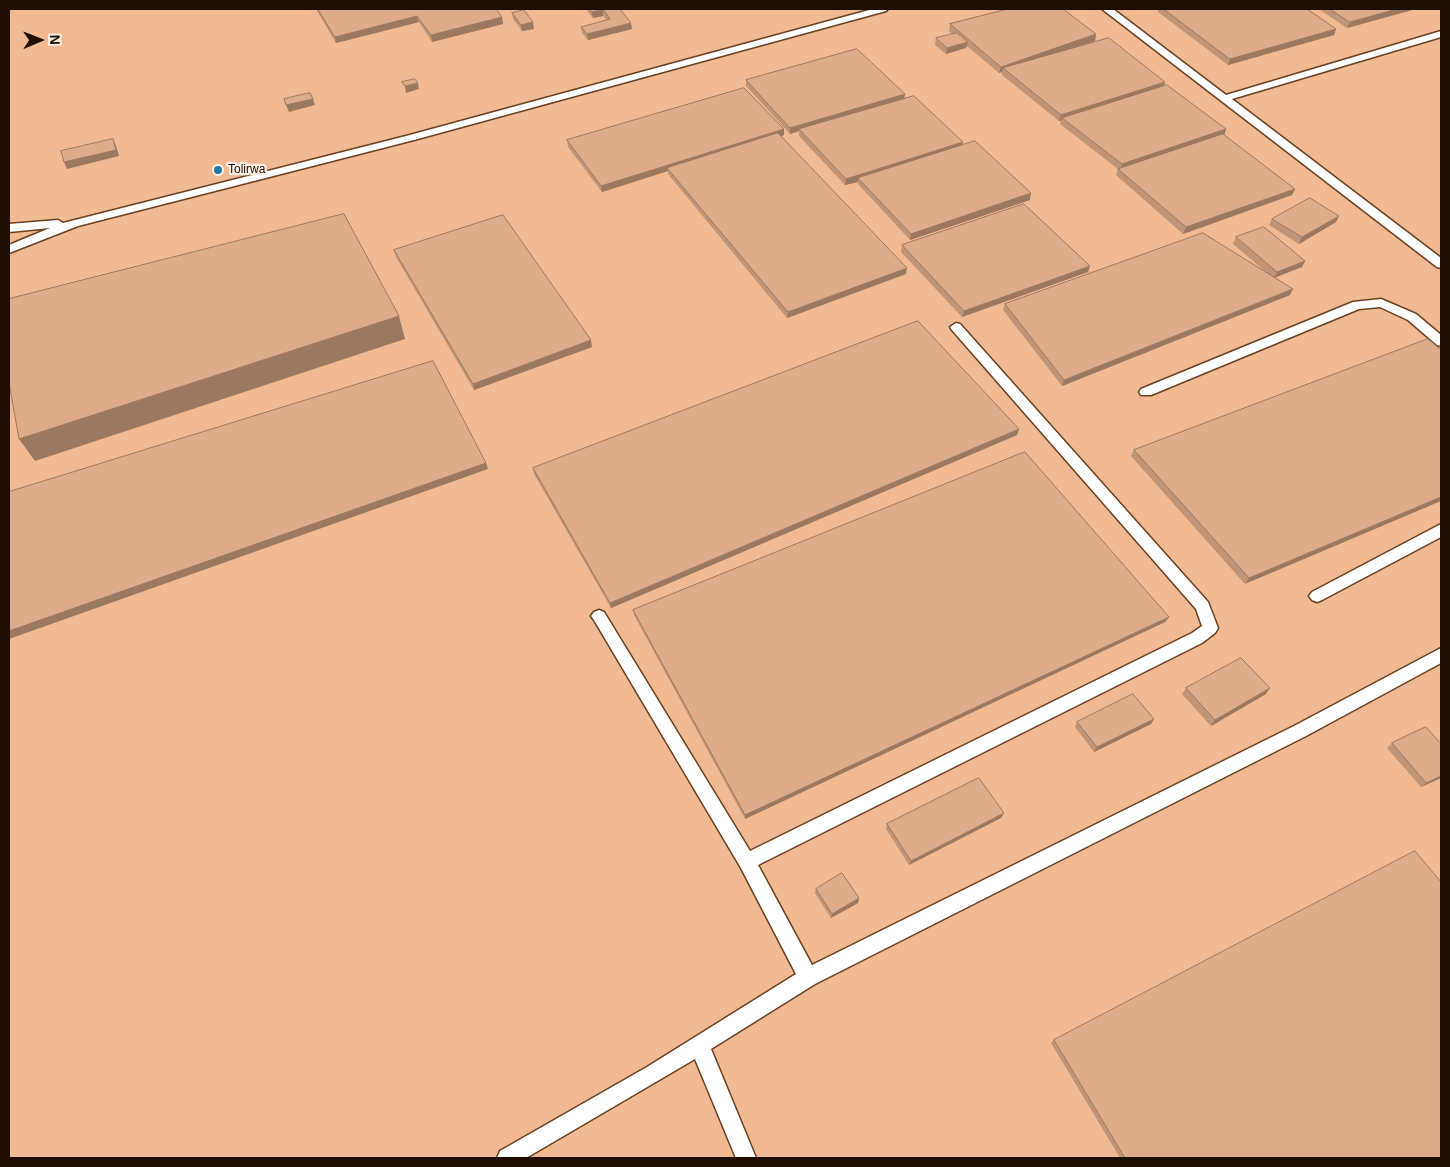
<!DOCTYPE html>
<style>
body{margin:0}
#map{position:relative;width:1450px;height:1167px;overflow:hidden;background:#f8c6a3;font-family:Arial,sans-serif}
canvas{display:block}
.frame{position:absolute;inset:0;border:10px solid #1f0e03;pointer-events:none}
.north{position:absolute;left:15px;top:15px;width:50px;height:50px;-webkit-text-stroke:4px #ffefe5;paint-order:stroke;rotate:89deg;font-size:14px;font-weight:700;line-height:20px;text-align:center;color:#1f0e03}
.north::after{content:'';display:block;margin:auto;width:18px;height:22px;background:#1f0e03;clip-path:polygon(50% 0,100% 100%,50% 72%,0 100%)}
</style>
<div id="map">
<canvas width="1450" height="1167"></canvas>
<div class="frame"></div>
<div class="north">N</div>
</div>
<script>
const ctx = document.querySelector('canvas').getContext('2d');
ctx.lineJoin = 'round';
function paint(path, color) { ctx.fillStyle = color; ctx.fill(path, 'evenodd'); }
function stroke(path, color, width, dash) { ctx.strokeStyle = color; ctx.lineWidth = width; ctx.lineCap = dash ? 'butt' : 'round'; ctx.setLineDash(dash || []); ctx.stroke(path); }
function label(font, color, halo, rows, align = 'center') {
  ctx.font = font + ' Arial,sans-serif'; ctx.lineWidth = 4.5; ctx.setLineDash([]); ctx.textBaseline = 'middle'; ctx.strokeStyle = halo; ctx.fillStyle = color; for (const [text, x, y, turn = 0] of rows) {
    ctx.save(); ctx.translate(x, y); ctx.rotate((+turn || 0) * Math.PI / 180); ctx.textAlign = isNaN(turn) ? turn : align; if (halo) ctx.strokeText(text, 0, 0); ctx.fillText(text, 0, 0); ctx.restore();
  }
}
paint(new Path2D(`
 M9 9H1441V1158H9Z`), '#f1ba92');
const service = new Path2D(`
 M873 9H888L886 11 414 140 78 226 9 253V245L50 228 9 232V224L58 220 63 223 406 136Z
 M1102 9H1113L1226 95 1441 31V37L1232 99 1441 258V268L1437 267Z
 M1381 299 1416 314 1441 335V346L1437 345 1408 320 1380 307 1359 309 1151 395H1141L1139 392 1141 389 1353 302Z
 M956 323 960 324 1208 602 1218 628 1215 633 1202 643 758 865 812 965 1294 726 1441 648V663L1306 736 815 984 711 1049 756 1158H736L695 1059 526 1158H497L500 1151 647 1067 796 974 741 868 594 620 591 616 594 612 599 610 604 612 750 851 1192 633 1202 626 1196 609 952 330 950 327Z
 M1441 524V537L1322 600 1317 602 1312 600 1309 596 1312 592Z`);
stroke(service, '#694020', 3);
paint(service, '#fff');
paint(new Path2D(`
 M316 9H496L502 17 503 24 432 42 419 22 336 43Z
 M587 9H620L632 29 588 40 582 33 581 27 607 20 603 16 593 18 588 12Z
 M1158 9H1307L1336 29 1334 35 1228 65 1158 12Z
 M1319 9H1416L1347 28Z
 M512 13 534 29 522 31 513 19Z
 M950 24 1096 34 1095 41 1059 52 1165 82 1164 86 1226 129 1224 135 1295 189 1292 195 1183 234 1116 175 1118 169 1060 124 1061 121H1059L1002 75V72L999 73 967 46 966 48 946 54 935 45 936 38 953 34 949 31Z
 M746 80 904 98 963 145 1030 200 910 240 858 184V182L845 185 799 136V131L790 134 746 86Z
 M784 129V135L781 136 906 274 787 318 668 174V171L602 192 568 147 567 140Z
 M1272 219 1336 222 1299 244 1269 225Z
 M1236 237 1305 261 1302 267 1275 277 1290 295 1062 386 1003 310 1005 304 1266 272 1233 244Z
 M902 245 1088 272 962 317 901 252Z
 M394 250 592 347 474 390 396 257Z
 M1441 350 1245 584 1131 456 1134 450Z
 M1019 429 1017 435 611 608 534 474 533 468Z
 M633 610 1169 617 1165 622 745 819 634 615Z
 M1186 688 1266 694 1211 726 1182 694Z
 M1077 722 1151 724 1094 752 1075 727Z
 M1392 743 1441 778 1421 787 1387 748Z
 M1004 813 1001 818 909 865 886 829 887 824Z
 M816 889 859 898 858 903 831 918 815 893Z
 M1054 1040 1441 1158H1120L1051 1043Z`), '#be9578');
paint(new Path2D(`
 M603 9V16L593 18 592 12Z
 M1397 9H1416L1347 28 1350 22Z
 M417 16 419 22 336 43 335 37Z
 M502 17 503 24 432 42 431 35Z
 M533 22 534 29 522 31 521 25Z
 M631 23 632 29 588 40 587 34Z
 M1336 29 1334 35 1228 65 1230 59Z
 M1096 34 1095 41 1006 71 1003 68 1002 72 999 73 1001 67Z
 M968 42 966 48 946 54 947 48Z
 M1165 82 1163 89 1062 118 1061 121H1059L1061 115Z
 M418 83 419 89 406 93 405 86Z
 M905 94 904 100 799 129V131L790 134V128Z
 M313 99 315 105 289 112 286 105Z
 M784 129V135L670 171 667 168 668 171 602 192 601 186Z
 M1226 129 1224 136 1120 171 1122 164Z
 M113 139 116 146 119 156 67 169 64 162Z
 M963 142 962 149 858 178V182L845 185 846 179Z
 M1295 189 1292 195 1183 234 1186 227Z
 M1031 193 1030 200 910 240 911 234Z
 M1339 216 1336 222 1299 244 1302 237Z
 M1305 261 1302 267 1274 278 1277 272Z
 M1090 266 1088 272 962 317 964 311Z
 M907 268 906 274 787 318 788 312Z
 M1293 289 1290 295 1062 386 1064 380Z
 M399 316 405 339 35 461 19 439Z
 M591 340 592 347 474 390 473 384Z
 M1019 429 1017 435 611 608 610 603Z
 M486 463 488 469 9 639V631Z
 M1441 497V501L1245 584 1249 578Z
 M1169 617 1165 622 745 819V815Z
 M1270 688 1266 694 1211 726 1215 720Z
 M1154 719 1151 724 1094 752 1097 747Z
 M1441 776V778L1421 787 1426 783Z
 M1004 813 1001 818 909 865 911 861Z
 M859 898 858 903 831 918 832 914Z`), '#9b7961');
const building = new Path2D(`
 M318 9H496L502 17 431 35 417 16 335 37Z
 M590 9H620L631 23 587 34 581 27 610 19 603 9 592 12Z
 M1008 9H1063L1096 34 1001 67 950 24Z
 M1164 9H1307L1336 29 1230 59Z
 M1330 9H1397L1350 22Z
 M524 10 533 22 521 25 512 13Z
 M957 33 968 42 947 48 936 38Z
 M1109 38 1165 82 1061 115 1003 68Z
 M857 49 905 94 790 128 746 80Z
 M415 79 418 83 405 86 402 82Z
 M1167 85 1226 129 1122 164 1062 118Z
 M744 88 784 129 601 186 567 140Z
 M310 93 313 99 286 105 284 99Z
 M914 96 963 142 846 179 799 129Z
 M778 133 907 268 788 312 667 168Z
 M1223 134 1295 189 1186 227 1118 169Z
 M113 139 116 150 64 162 61 151Z
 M975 141 1031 193 911 234 858 178Z
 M1310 198 1339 216 1302 237 1272 219Z
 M1024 204 1090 266 964 311 902 245Z
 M344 214 399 316 19 439 9 383V299Z
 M503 215 591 340 473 384 394 250Z
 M1264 227 1305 261 1277 272 1236 237Z
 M1203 233 1293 289 1064 380 1005 304Z
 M918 321 1019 429 610 603 533 468Z
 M1428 339 1441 350V497L1249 578 1134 450Z
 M433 361 486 463 9 631V492Z
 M1025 452 1169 617 745 815 633 610Z
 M1241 658 1270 688 1215 720 1186 688Z
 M1133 694 1154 719 1097 747 1077 722Z
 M1426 727 1441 744V776L1426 783 1392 743Z
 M979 778 1004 813 911 861 887 824Z
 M1415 851 1441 882V1158H1125L1054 1040Z
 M842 873 859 898 832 914 816 889Z`);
paint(building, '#ddad8b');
stroke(building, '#9b7961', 1);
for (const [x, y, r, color] of [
 [218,170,5,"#207aa9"]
]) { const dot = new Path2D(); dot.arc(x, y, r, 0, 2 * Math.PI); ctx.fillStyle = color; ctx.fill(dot); stroke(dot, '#ffefe5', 2); }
label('12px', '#1f0e03', '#ffefe5', [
 ["Tolirwa",228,170]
], 'left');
</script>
